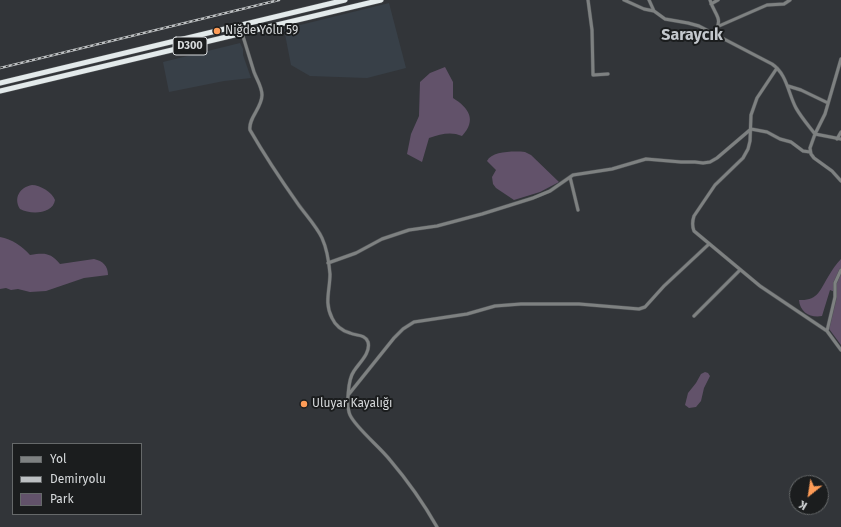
<!DOCTYPE html>
<meta charset="utf-8">
<style>
body{margin:0}
#map{position:relative;width:841px;height:527px;overflow:hidden;background:#323539;font-family:"Fira Sans",sans-serif}
canvas{display:block}
.legend{position:absolute;left:12px;top:443px;width:130px;height:72px;box-sizing:border-box;background:#1b1d1e;border:1px solid #66696a;margin:0;padding:5px 7px;list-style:none;font-size:12px;color:#d7dadc}
.legend li{display:flex;align-items:center;gap:8px;height:20px}
.legend b{width:20px;border:1px solid #66696a}
.north{position:absolute;left:789px;top:475px;width:40px;height:40px;box-sizing:border-box;background:#1b1d1e;border:1px solid #66696a;border-radius:50%;rotate:210deg;font-size:11px;font-weight:700;line-height:16px;text-align:center;color:#d7dadc}
.north::after{content:'';display:block;margin:auto;width:14px;height:18px;background:#fe9c57;clip-path:polygon(50% 0,100% 100%,50% 72%,0 100%)}
</style>
<div id="map">
<canvas width="841" height="527"></canvas>
<ul class="legend">
<li><b style="height:5px;background:#7e8181"></b>Yol</li>
<li><b style="height:5px;background:#bdc0c2"></b>Demiryolu</li>
<li><b style="height:11px;background:#62526a"></b>Park</li>
</ul>
<div class="north">K</div>
</div>
<script>
const ctx = document.querySelector('canvas').getContext('2d');
ctx.lineJoin = 'round';
function paint(path, color) { ctx.fillStyle = color; ctx.fill(path, 'evenodd'); }
function stroke(path, color, width, dash) { ctx.strokeStyle = color; ctx.lineWidth = width; ctx.lineCap = dash ? 'butt' : 'round'; ctx.setLineDash(dash || []); ctx.stroke(path); }
function label(font, color, halo, rows, align = 'center') {
  ctx.font = font + ' "Fira Sans",sans-serif'; ctx.lineWidth = 4; ctx.setLineDash([]); ctx.textBaseline = 'middle'; ctx.strokeStyle = halo; ctx.fillStyle = color; for (const [text, x, y, turn = 0] of rows) {
    ctx.save(); ctx.translate(x, y); ctx.rotate((+turn || 0) * Math.PI / 180); ctx.textAlign = isNaN(turn) ? turn : align; if (halo) ctx.strokeText(text, 0, 0); ctx.fillText(text, 0, 0); ctx.restore();
  }
}
paint(new Path2D(`
 M389 3 406 68 367 78 310 76 291 65 284 29Z
 M240 43 243 49V55L251 78 224 81 169 92 163 62Z`), '#384048');
paint(new Path2D(`
 M445 67 453 82V98C469 108 477 120 462 136 451 131 441 134 429 138L422 162 407 154 411 134 419 116 420 82 430 73Z
 M525 152 531 155 559 182 540 192 514 200 496 188 493 184 492 177 496 170 487 161C492 151 514 151 525 152Z
 M32 185C40 185 52 192 55 200 53 214 31 215 20 209 13 198 20 187 32 185Z
 M0 237C12 239 22 246 30 255 44 253 50 252 60 264L94 259C103 261 108 266 108 275L84 278 46 291 30 292 18 289 11 290 6 288 0 289Z
 M841 259V345L827 326 835 292 830 290 822 316C811 318 800 313 799 300 818 301 820 290 828 277 832 270 836 264 841 259Z
 M705 372 708 373 710 376 704 388 701 401 696 407 689 408 685 405 688 393 696 383 701 374Z`), '#62526a');
const street = new Path2D(`
 M588 0 592 30 593 75 608 74
 M624 0 644 9 654 11 665 19 688 23 699 26 772 64C787 74 788 93 796 108 801 117 808 125 815 134L841 139
 M649 0 654 11
 M710 0C715 17 724 16 714 35
 M711 4 718 0
 M719 26 767 5 784 4 790 0
 M242 33C246 46 250 59 254 72 257 80 262 87 262 95 262 108 248 118 250 130 265 156 281 180 298 204 305 214 317 227 322 238 327 249 329 262 330 274 330 290 324 303 332 318 335 325 342 331 350 333 356 336 365 334 368 342 371 353 359 363 354 371 348 379 346 406 350 415 356 428 380 447 390 460 407 480 424 504 437 527
 M841 59 825 114 815 134 810 148 811 154 814 158 832 171 841 181
 M777 68 757 98 751 115 750 141 748 149 743 158 715 185 694 216C692 222 692 226 694 231L760 286 827 331 841 350
 M788 86 801 90 828 103
 M837 139 841 132
 M570 177 578 210
 M328 263 356 253 382 239 409 230 437 226 482 214 533 198 550 191 573 175 612 169 646 159 681 162H695L703 163 710 162 717 158 751 129 767 132 780 139 791 142 803 151 810 152
 M694 316 740 270
 M827 331 835 297V283L841 270
 M349 394 394 338 403 329 414 322 467 314 495 306 521 304H579L639 309 645 307 664 286 709 244`);
const highway = new Path2D(`
 M0 83 345 0
 M0 91 381 0`);
stroke(street, '#505356', 4);
stroke(highway, '#505356', 6);
stroke(street, '#7e8181', 3);
stroke(highway, '#e3eaeb', 5);
const rail = new Path2D(`
 M0 68 279 0`);
stroke(rail, '#bdc0c2', 2.5);
stroke(rail, '#1b1d1e', 1, [3]);
for (const [x, y, r, color] of [
 [217,31,4,"#fe9c57"],
 [304,404,4,"#fe9c57"]
]) { const dot = new Path2D(); dot.arc(x, y, r, 0, 2 * Math.PI); ctx.fillStyle = color; ctx.fill(dot); stroke(dot, '#1b1d1e', 1.5); }
for (const [x, y, w] of [
 [190,46,34]
]) { const box = new Path2D(); box.roundRect(x - w / 2, y - 9, w, 18, 3); ctx.fillStyle = '#1b1d1e'; ctx.fill(box); stroke(box, '#d7dadc', 1); }
label('bold 11px', '#d7dadc', null, [
 ["D300",190,46]
]);
label('12px', '#d7dadc', '#1b1d1e', [
 ["Niğde Yolu 59",225,31],
 ["Uluyar Kayalığı",312,404]
], 'left');
label('bold 16px', '#c3c7cc', '#1b1d1e', [
 ["Saraycık",692,36]
]);
</script>
